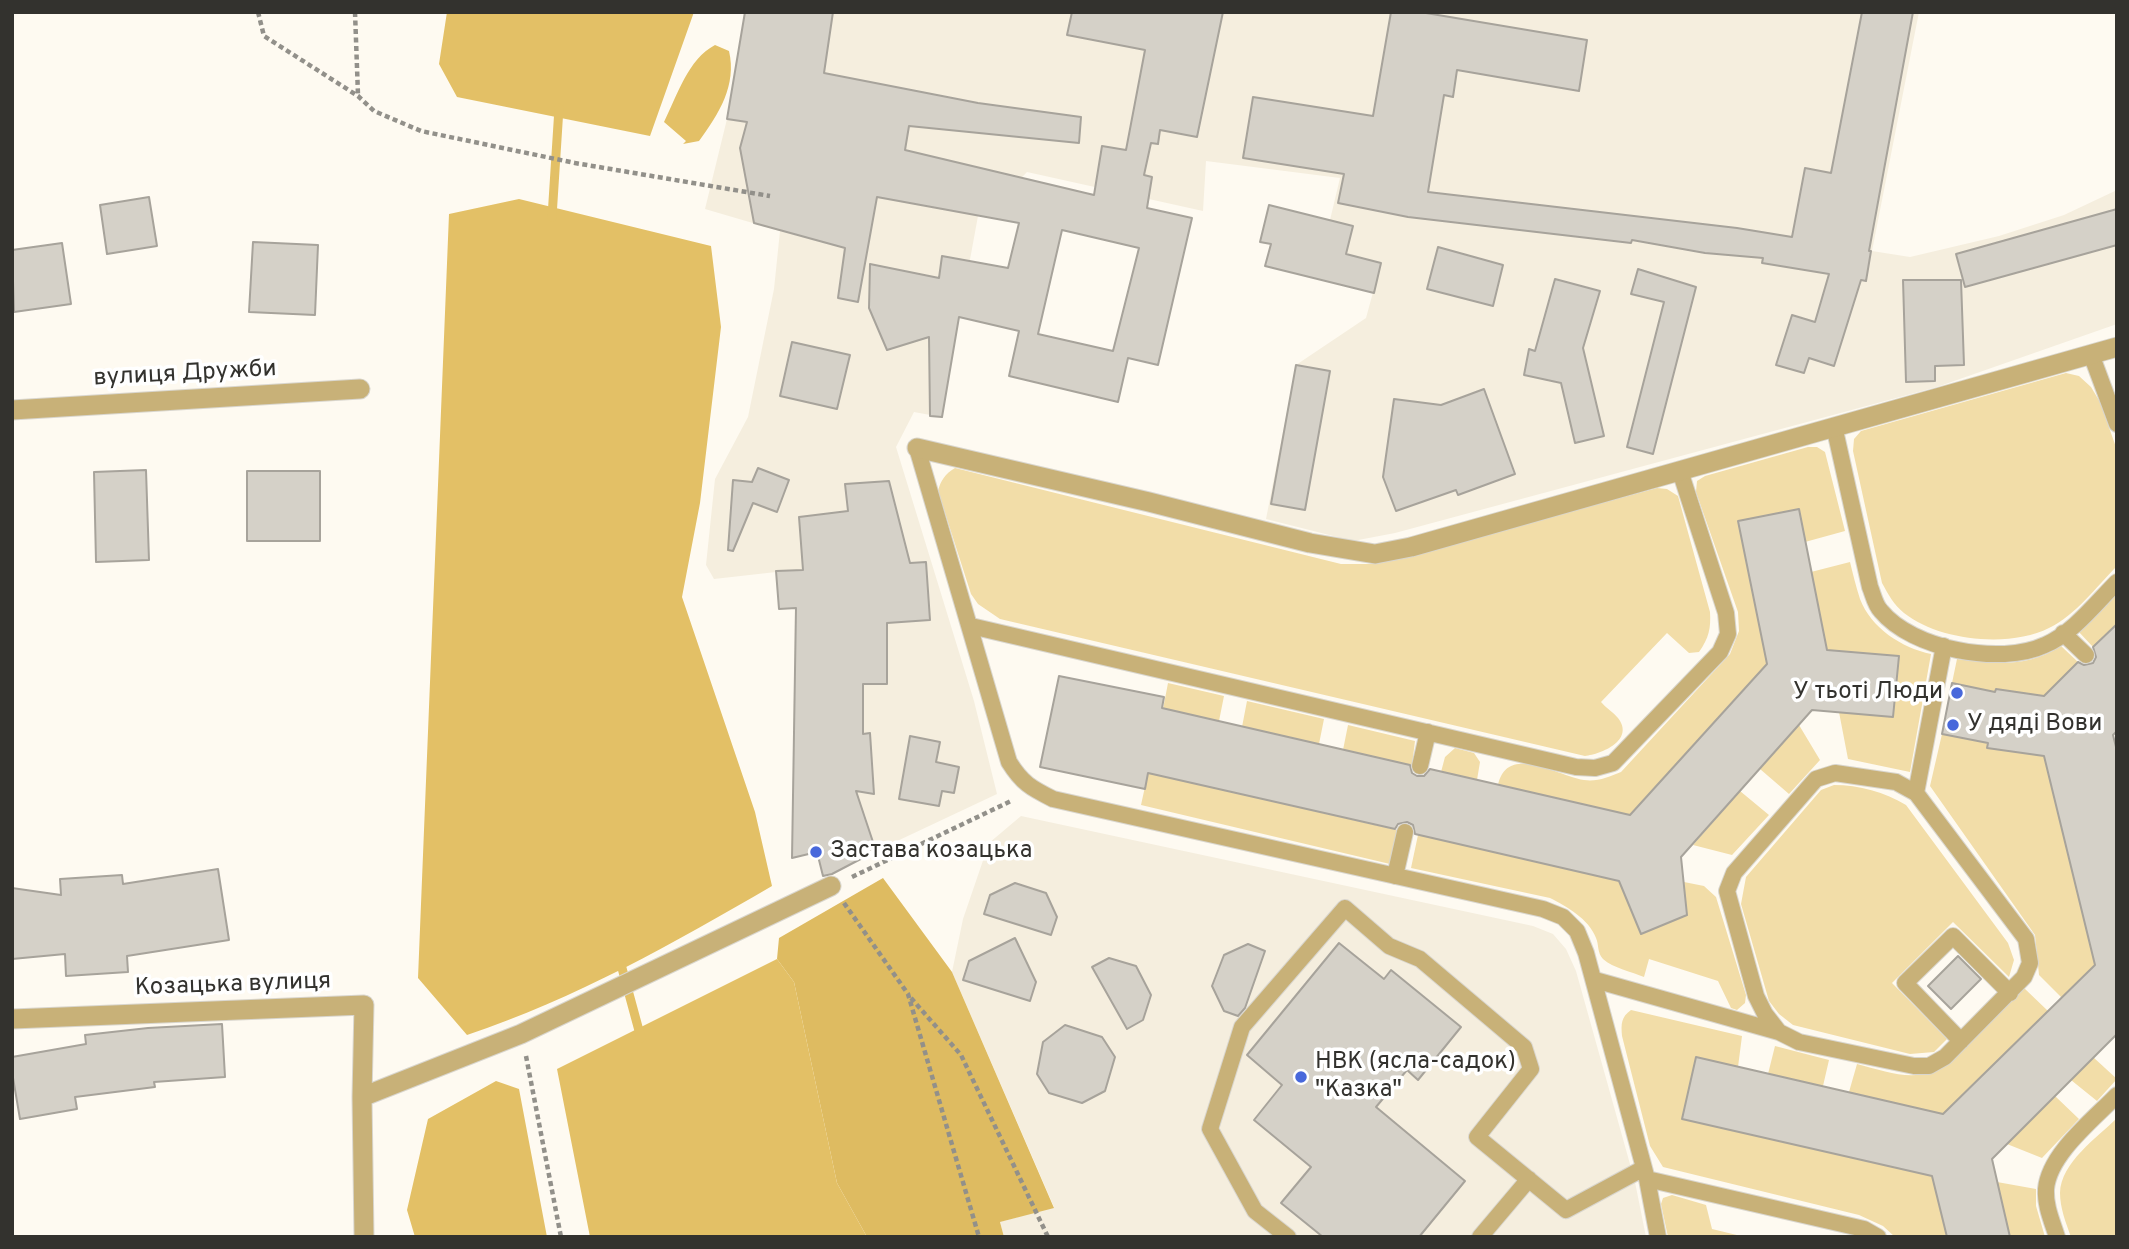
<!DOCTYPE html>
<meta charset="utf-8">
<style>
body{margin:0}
#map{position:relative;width:2129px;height:1249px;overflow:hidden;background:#fefaf1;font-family:Overpass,sans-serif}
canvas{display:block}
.frame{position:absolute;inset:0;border:14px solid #33322e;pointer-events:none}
</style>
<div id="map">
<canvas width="2129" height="1249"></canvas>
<div class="frame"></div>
</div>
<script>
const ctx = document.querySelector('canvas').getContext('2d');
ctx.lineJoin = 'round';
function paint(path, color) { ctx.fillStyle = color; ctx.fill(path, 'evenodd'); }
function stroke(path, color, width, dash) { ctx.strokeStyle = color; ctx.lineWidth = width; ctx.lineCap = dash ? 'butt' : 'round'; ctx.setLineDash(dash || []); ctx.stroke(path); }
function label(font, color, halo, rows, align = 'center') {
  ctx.font = font + ' Overpass,sans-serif'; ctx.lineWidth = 7; ctx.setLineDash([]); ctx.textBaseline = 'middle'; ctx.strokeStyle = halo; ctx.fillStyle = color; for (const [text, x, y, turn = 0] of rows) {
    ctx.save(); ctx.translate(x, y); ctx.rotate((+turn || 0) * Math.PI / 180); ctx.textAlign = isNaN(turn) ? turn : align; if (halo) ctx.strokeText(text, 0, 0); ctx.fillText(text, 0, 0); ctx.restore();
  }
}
paint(new Path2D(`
 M745 12H1919L1872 251 1910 257 1999 236 2064 215 2117 190V324L1937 387 1395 533 1353 541 1266 519 1296 365 1366 318 1381 263 1346 254 1353 226 1330 220 1340 178 1206 161 1203 211 1027 172 1004 196 978 216 941 417 914 412 896 447 974 701 997 794 876 851 865 815 800 760H793L795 608 779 609 776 572 714 579 706 565 715 479 748 417 774 289 780 231 705 209 727 119Z
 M1021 816 1533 926 1553 934 1566 949 1576 971 1635 1182 1646 1237H1004L1000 1222 1054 1207 952 972 963 919 989 843Z`), '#f5eede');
paint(new Path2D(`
 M2066 373 2079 376 2091 387 2100 402 2117 450V566C2096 587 2076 615 2049 628 2010 648 1939 641 1904 613 1894 605 1888 594 1882 583L1853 451 1854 439 1861 431Z
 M1808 447H1817L1825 452 1845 531 1805 542 1738 521 1767 664 1630 815 1498 785C1507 743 1556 775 1584 780 1597 782 1609 777 1621 772L1730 654 1739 631 1738 612 1696 492 1697 481 1705 476Z
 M955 468 1341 564H1377L1657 488 1667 489 1678 496 1710 612C1711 628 1709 638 1699 652L1689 653 1667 633 1601 702C1606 708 1613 712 1618 718 1635 740 1602 754 1585 756L1000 619 978 604 971 594 938 491C941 480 945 474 955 468Z
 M1850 562C1853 574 1856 587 1860 599 1871 628 1902 648 1931 654L1910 772 1848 759 1839 712 1893 717 1899 656 1827 650 1811 572Z
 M2117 592V624L2093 647 2078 631Z
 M2061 646 2078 662 2044 696 1996 689 1987 747 2044 756 2095 965 2062 998 2039 975 2035 935 1930 786 1942 734 1964 738 1975 688 1952 683 1957 659C1996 664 2027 668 2061 646Z
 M1168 683 1224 696 1219 721 1163 709Z
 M1247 701 1324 719 1319 744 1242 727Z
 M1348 725 1415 741 1412 765 1343 750Z
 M1799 725 1820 760 1789 794 1760 769Z
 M1455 748 1474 753 1480 762 1477 780 1441 772 1445 757Z
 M1148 773 1397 830 1390 864 1141 805Z
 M1834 785C1859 785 1885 792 1906 805L2008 943 2014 960 2009 977 1953 922 1892 983 1947 1039 1934 1052 1910 1054 1793 1025 1779 1014 1769 1001 1741 904 1746 877 1821 790Z
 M1740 791 1769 815 1732 855 1693 845Z
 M1418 835 1619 881 1641 934 1687 915 1684 882 1704 886 1716 897 1746 995 1745 1003 1737 1010 1731 1008 1718 981 1649 959 1644 977C1632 972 1613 968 1603 959 1597 953 1599 944 1596 938 1589 919 1566 906 1550 898L1411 868Z
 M2024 988 2048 1011 1943 1114 1849 1092 1857 1064C1892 1073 1918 1085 1951 1062Z
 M1631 1010 1742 1036 1738 1067 1696 1058 1682 1119 1932 1176 1947 1237H1895L1883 1226 1859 1215 1663 1167 1650 1146 1622 1036C1621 1024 1621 1017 1631 1010Z
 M1775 1046 1829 1060 1823 1086 1768 1074Z
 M2093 1057 2117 1079 2097 1101 2071 1080Z
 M2055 1096 2079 1119 2042 1158 2007 1144Z
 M2117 1118V1237H2071C2066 1223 2060 1208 2060 1193 2061 1162 2097 1138 2117 1118Z
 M1997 1182 2036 1189V1206L2045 1237H2010Z
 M1672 1195 1706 1205 1712 1229 1745 1237H1668L1661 1204 1663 1198Z`), '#f2dda8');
paint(new Path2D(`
 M883 878 952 972 1054 1208 1000 1222 1004 1237H867L837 1183 794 982 777 959 779 938Z`), '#debb61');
paint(new Path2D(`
 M447 12H694L650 136 457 97 439 64Z
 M715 45 729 51C737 85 719 114 699 141L683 144 686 141 664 122C677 96 688 59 715 45Z
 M519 199 711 246 721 327 700 503 682 597 755 812 772 886C674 943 575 999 467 1035L418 978 449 214Z
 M777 959 794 982 837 1183 867 1237H590L557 1069Z
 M496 1081 519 1089 547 1237H415L407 1210 428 1119Z`), '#e3c066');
stroke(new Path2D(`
 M552 217 559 108
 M619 957 641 1038`), '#e3c066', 9);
const building = new Path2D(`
 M745 12H833L824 73 978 103 1081 117 1079 143 909 126 905 150 1094 195 1102 146 1126 150 1145 50 1067 35 1072 12H1223L1197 137 1160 130 1158 144 1151 143 1144 175 1152 177 1147 208 1192 218 1158 365 1128 358 1118 402 1009 376 1019 331 959 317 942 417 930 416 929 337 887 350 869 308 870 264 939 278 942 256 1008 268 1019 223 877 197 858 302 838 298 845 248 754 223 740 148 747 122 727 119ZM1062 230 1139 248 1113 351 1038 334Z
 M1391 12H1420L1587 40 1579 91 1457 70 1453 97 1444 95 1428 192 1737 228 1792 237 1805 168 1831 173 1862 12H1913L1869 251H1871L1866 281 1861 280 1834 366 1809 358 1804 373 1776 365 1792 315 1815 322 1829 274 1762 263 1763 258 1705 253 1632 240 1631 243 1408 217 1338 203 1344 174 1243 158 1253 97 1373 116Z
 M149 197 157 246 107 254 100 205Z
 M1269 205 1353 226 1346 254 1381 263 1374 293 1265 266 1271 244 1260 242Z
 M2117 209V245L1965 287 1956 254Z
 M253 242 318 245 315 315 249 312Z
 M62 243 71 304 14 312 12 250Z
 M1438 247 1503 265 1493 306 1427 289Z
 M1638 269 1696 287 1653 454 1627 447 1664 302 1631 294Z
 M1555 279 1600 291 1583 348 1604 436 1575 443 1561 383 1524 375 1529 349 1535 351Z
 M1903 280H1961L1964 365 1935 366V381L1906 382Z
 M792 342 850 355 837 409 780 396Z
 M1296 365 1330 371 1305 510 1271 504Z
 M1484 389 1515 474 1458 495 1456 490 1396 511 1383 477 1394 399 1441 405Z
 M758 468 789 480 777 512 753 503 733 551 728 550 733 480 752 482Z
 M146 470 149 560 96 562 94 472Z
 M247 471H320V541H247Z
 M889 481 910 563 926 562 930 620 887 623V684H863V734L870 733 874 794 856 791 876 851 832 874 823 876 817 852 792 858 796 608 779 609 776 571 803 570 799 517 848 511 845 484Z
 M1799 509 1827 650 1899 656 1893 717 1812 710 1681 857 1687 915 1641 934 1619 881 1415 834 1413 825 1407 822 1398 824 1395 829 1148 773 1145 789 1040 767 1059 676 1164 697 1162 708 1410 765 1412 773 1417 776H1424L1430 769 1630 815 1767 664 1738 521Z
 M2117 624V731L2113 735 2117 751V1034L1992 1159 2010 1237H1947L1932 1176 1682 1119 1696 1057 1943 1114 2095 965 2044 756 1987 748 1988 743 1942 734 1952 683 1995 692 1996 689 2044 696 2078 662 2084 665 2093 663 2096 657 2093 647Z
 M910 736 940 742 936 762 959 767 954 793 942 791 939 806 899 799Z
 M218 869 229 940 127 956 128 972 66 976 65 954 12 959V888L61 895 60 879 122 875 123 884Z
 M1015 883 1046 893 1057 917 1051 935 984 914 990 895Z
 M1015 938 1036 982 1030 1001 963 980 969 961Z
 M1339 943 1384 979 1391 970 1461 1027 1418 1080 1407 1070 1376 1107 1465 1181 1419 1237H1323L1281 1203 1311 1167 1254 1120 1282 1085 1247 1055Z
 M1248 944 1265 951 1245 1008 1238 1016 1224 1011 1212 986 1224 955Z
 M1958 956 1981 979 1951 1009 1928 986Z
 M1109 958 1136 966 1151 995 1143 1020 1127 1029 1092 967Z
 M222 1024 225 1077 154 1082 155 1087 75 1097 77 1109 20 1119 12 1072V1057L86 1044 85 1035 148 1028Z
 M1065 1025 1102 1037 1115 1057 1105 1091 1082 1103 1049 1093 1037 1074 1043 1042Z`);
paint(building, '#d5d1c8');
stroke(building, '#a7a39b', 2);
const service = new Path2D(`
 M2091 354 2117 424
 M1834 426 1870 587C1873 594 1875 605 1881 611 1912 649 2000 666 2045 645 2073 633 2095 604 2117 582
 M917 448 1009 762C1022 783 1031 788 1053 799L1543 909 1563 917 1577 931 1586 953 1647 1179 1658 1237
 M971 626 1576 767 1595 768 1613 763 1720 652 1728 634 1726 613 1680 471
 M2063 633 2086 655
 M1420 766 1428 732
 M1835 773 1896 782 1916 793 2026 939 2030 963 2024 977 1945 1057 1929 1066H1914L1799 1042 1779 1032 1765 1014 1756 996 1727 891 1734 873 1816 779Z
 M1916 793 1944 646
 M1395 876 1405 832
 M1595 980 1779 1032
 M1961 1041 1905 983 1953 936 2010 993
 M1647 1179 1864 1229 1878 1237
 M1288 1237 1255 1211 1210 1129 1242 1027 1345 908 1389 946 1420 959 1524 1047 1531 1069 1477 1137 1566 1210 1644 1168
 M1480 1237 1529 1179
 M2057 1237C2052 1221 2045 1206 2046 1189 2049 1154 2093 1120 2117 1095`);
const minor = new Path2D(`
 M12 410 360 389
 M917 448 1149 502 1310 543 1375 554 1411 547 2117 347
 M12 1019 364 1005 362 1097
 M364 1237 362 1097 521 1034 831 886`);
stroke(service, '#d9d6ce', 18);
stroke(minor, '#d9d6ce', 21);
stroke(new Path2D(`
 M258 12 264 36 358 96 374 111 421 131 575 163 770 196
 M355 12 358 95
 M852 877 1011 801
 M844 903 908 994 979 1237
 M911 998 961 1055 1048 1237
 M526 1056 561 1237`), '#92908a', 4.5, [5, 3.5]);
stroke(service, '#c8b178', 16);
stroke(minor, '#c8b178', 19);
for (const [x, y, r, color] of [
 [1957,693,7,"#4868db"],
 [1953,725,7,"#4868db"],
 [816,852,7,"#4868db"],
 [1301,1077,7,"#4868db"]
]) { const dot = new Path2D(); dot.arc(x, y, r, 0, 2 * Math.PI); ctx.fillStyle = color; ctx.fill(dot); stroke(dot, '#fff', 2.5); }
label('24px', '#33322e', '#fff', [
 ["вулиця Дружби",185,375,-3],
 ["Козацька вулиця",233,986,-2]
]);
label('24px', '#33322e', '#fff', [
 ["У тьоті Люди",1943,693,"right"],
 ["У дяді Вови",1967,725],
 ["Застава козацька",830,852],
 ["НВК (ясла-садок)",1315,1063],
 ["\"Казка\"",1315,1091]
], 'left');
</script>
